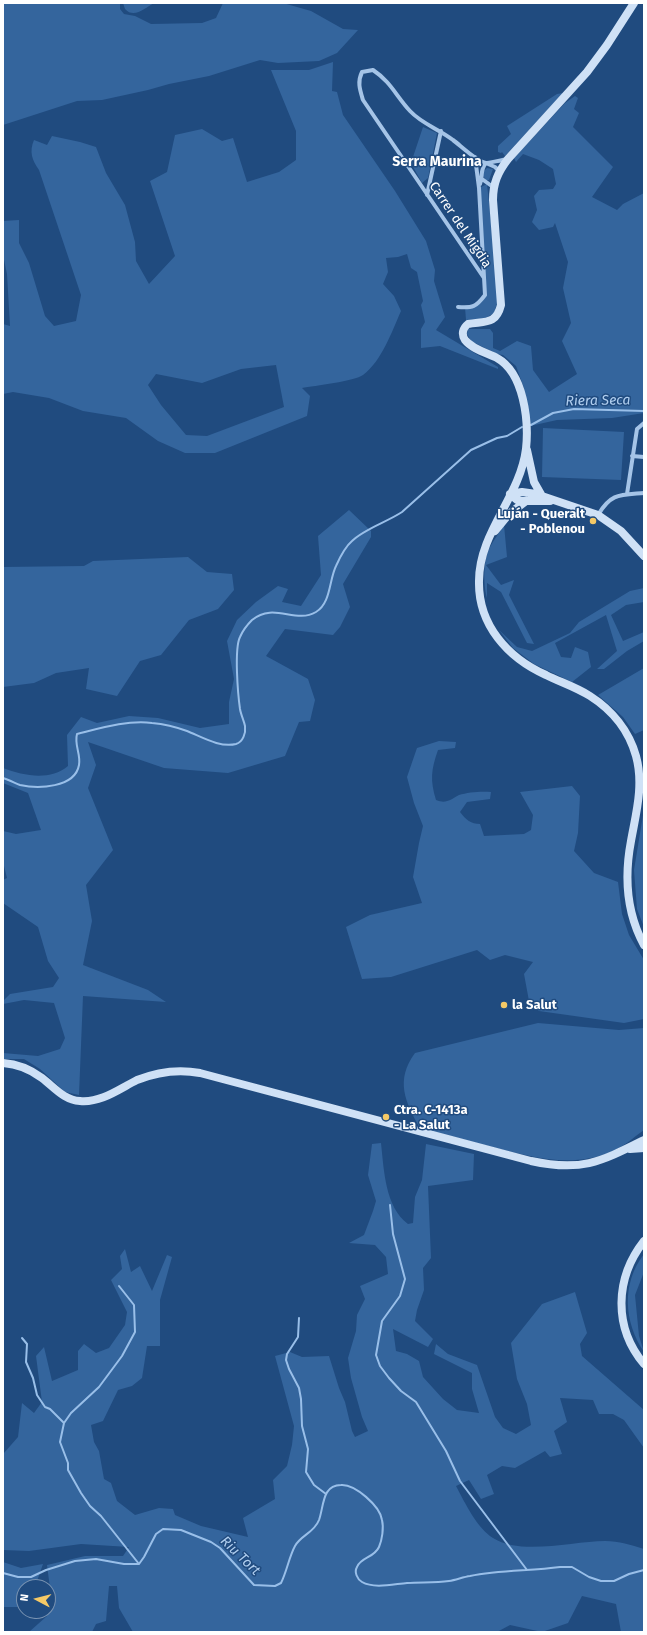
<!DOCTYPE html>
<meta charset="utf-8">
<style>
body{margin:0}
#map{position:relative;width:647px;height:1635px;overflow:hidden;background:#204b7f;font-family:"Fira Sans",sans-serif}
canvas{display:block}
.frame{position:absolute;inset:0;border:4px solid #fff;pointer-events:none}
.north{position:absolute;left:16px;top:1579px;width:40px;height:40px;box-sizing:border-box;background:#204b7f;border:1px solid #7993b2;border-radius:50%;rotate:277deg;font-size:11px;font-weight:700;line-height:16px;text-align:center;color:#fff}
.north::after{content:'';display:block;margin:auto;width:14px;height:18px;background:#f5c966;clip-path:polygon(50% 0,100% 100%,50% 72%,0 100%)}
</style>
<div id="map">
<canvas width="647" height="1635"></canvas>
<div class="frame"></div>
<div class="north">N</div>
</div>
<script>
const ctx = document.querySelector('canvas').getContext('2d');
ctx.lineJoin = 'round';
function paint(path, color) { ctx.fillStyle = color; ctx.fill(path, 'evenodd'); }
function stroke(path, color, width, dash) { ctx.strokeStyle = color; ctx.lineWidth = width; ctx.lineCap = dash ? 'butt' : 'round'; ctx.setLineDash(dash || []); ctx.stroke(path); }
function label(font, color, halo, rows, align = 'center') {
  ctx.font = font + ' "Fira Sans",sans-serif'; ctx.lineWidth = 3; ctx.setLineDash([]); ctx.textBaseline = 'middle'; ctx.strokeStyle = halo; ctx.fillStyle = color; for (const [text, x, y, turn = 0] of rows) {
    ctx.save(); ctx.translate(x, y); ctx.rotate((+turn || 0) * Math.PI / 180); ctx.textAlign = isNaN(turn) ? turn : align; if (halo) ctx.strokeText(text, 0, 0); ctx.fillText(text, 0, 0); ctx.restore();
  }
}
paint(new Path2D(`
 M3 3H120V9L124 14 135 16 151 24 202 23 216 18 223 3H283L311 11 343 29 358 30 337 53 319 61 278 63 260 60 209 76 169 84 148 90 102 100 77 101 3 125Z
 M123 3H154C145 8 134 19 125 9Z
 M333 62 332 91 337 92 343 115 395 191 426 241 435 270 434 281 445 317 436 330 498 367V369L440 346 421 348V329L425 322 421 305 423 301 417 272 411 268 407 254 398 257 386 258 388 272 383 284 394 296 401 311C392 331 382 361 363 375 355 381 314 386 302 388L310 396 307 416 215 453H185L158 441 126 418 83 411 49 398 13 392 3 394V324L10 326 7 274 3 255V221L19 220V243L29 263 45 316 54 326 76 321 81 295 39 170C32 160 29 152 34 140L47 145 52 136 80 142 96 147 106 173 125 205 135 242 136 261 149 284 175 256 150 181 167 172 175 135 202 129 222 141 233 138 247 182 279 172 296 160V131L271 70H309ZM276 365 284 407 207 436 186 435 161 405 148 385 156 374 202 383 241 369Z
 M563 93 505 156 502 152 501 153 498 152V146L511 134 507 126 557 94Z
 M575 96 578 98 574 109 579 113 573 127 613 167 592 197 617 210 623 204 644 193V413L612 418 557 420 530 426 524 388 516 366 503 355 497 354 471 341 467 334 468 329H490L493 333V348L500 351 517 341 531 346 533 370 549 392 577 374 562 341 571 323 563 288 568 262 555 223 553 227 539 230 532 222 537 210 534 196 539 190 553 189 556 184 553 169 539 160 523 154 516 162 514 158 565 103Z
 M423 127 437 133 428 178 422 183 411 163Z
 M487 168 493 169 489 180H486L483 176 484 171Z
 M487 184 499 297 494 313 484 319 466 320 465 307H471L485 295 479 188Z
 M543 428 624 432 621 480 542 477Z
 M349 510 371 531V537L343 584 350 607 340 627 333 635 285 629 266 656 308 679 315 700 310 721 299 722 285 756 228 773 164 768 88 742 96 765 88 788 113 850 86 885 92 921 83 965 148 990 166 1002 83 996 79 1095 65 1092 40 1069 24 1059H3V1053L38 1056 60 1049 65 1038 54 1003 24 1000 3 1004V1001L10 994 53 987 59 978 48 961 38 927 3 903V880L7 878 3 862V831L16 834 41 830 28 793 3 783V768C24 776 50 781 68 766L67 735 81 717 97 723 129 716 158 718 200 728 229 724V702L234 679 227 641 237 620 256 602 278 586 288 589 282 602 301 606 321 575 318 536Z
 M504 525 507 557 486 565 501 585 514 580 509 595 534 644 527 643 501 592 487 583V598C483 584 483 560 490 547 494 539 500 532 504 525Z
 M188 557 207 572 232 574 234 590 218 609 189 620 161 655 140 661 117 696 86 689 89 668 56 673 34 683 3 687V567L84 566 93 561Z
 M644 588V602L626 605 611 615 623 641 644 632V641L627 651 604 669H597L617 651 606 615 555 643 561 657 571 658 575 647 588 652 591 667 572 682 534 664 513 648 499 630 517 647 532 651 570 633 579 622 630 591Z
 M644 668V730L635 734 623 717 598 695Z
 M439 741 456 742 455 748 438 750C431 770 430 780 436 800 446 804 450 800 459 795 468 792 482 791 491 792L490 799 467 802 460 812C466 820 471 824 480 824L484 836 524 834 531 830 533 815 520 792 572 786 580 796 578 833 574 851 594 873 618 882 622 914 629 935 644 960V1019L624 1023 539 1011 529 1001 524 974 533 962 505 955 490 960 477 950 391 977 362 979 346 927 370 915 422 903 413 877 419 843 423 826 414 803 407 777 417 748Z
 M644 809V927L637 909 634 870Z
 M538 1023 619 1030 644 1028V1130C633 1138 623 1147 611 1152 570 1169 528 1156 488 1146 465 1140 442 1134 420 1128 405 1102 395 1080 415 1053Z
 M381 1143C384 1170 385 1207 408 1224L413 1223 415 1197 422 1180 426 1144 474 1154 473 1180 428 1186 431 1258 423 1268 424 1290 417 1310 415 1321 433 1339 428 1347 393 1329 396 1351 407 1354 419 1361 423 1377 443 1399 457 1410 479 1413 472 1389V1373L434 1354 436 1344 448 1354 477 1365 495 1417 503 1428 516 1434 531 1425 527 1404 517 1379 511 1343 542 1304 575 1292 587 1333 580 1344 582 1356 644 1410V1448L624 1420 613 1414H599L593 1400 560 1398 567 1422 554 1431 562 1454 550 1457 545 1451 515 1468 502 1466 487 1475 494 1494 481 1499 469 1480 456 1486C465 1503 477 1528 493 1538 521 1556 574 1541 605 1541 619 1541 631 1545 644 1549V1632H621L616 1604 582 1596 568 1623 542 1632 510 1625 497 1632H133L119 1608 117 1586H109L106 1621 96 1624 92 1632H29L47 1616 43 1611H48V1599L51 1596 47 1565 85 1556H123L129 1547 81 1544 29 1551 3 1550V1450L4 1453 18 1437 22 1403 34 1413 42 1402 36 1356 44 1347 52 1381 78 1370V1351L84 1344 96 1353 109 1348 125 1325 127 1312 111 1280 122 1269 120 1256 125 1249 131 1272 140 1266 152 1291 167 1255 172 1257 160 1300V1346H147L142 1378 132 1386 118 1390 103 1421 91 1425 94 1442 99 1451 104 1479 111 1483 117 1501 135 1515 159 1508 173 1509 175 1515 201 1526 248 1537 243 1518 275 1499 273 1480 287 1466 292 1445 294 1426 275 1356 290 1352 302 1357 329 1356 339 1388 345 1402 352 1431 355 1437 368 1431 362 1417 351 1378 348 1358 356 1331 357 1315 365 1299 360 1286 388 1274 386 1257 375 1245 349 1243 364 1235 373 1211 376 1201 368 1175 372 1144Z
 M644 1254V1272L635 1295 639 1336 644 1352C624 1322 621 1284 644 1254Z
 M3 1562 21 1568 43 1564 35 1587H24V1607H3Z`), '#34659d');
stroke(new Path2D(`
 M531 425 553 413 574 409 644 411
 M3 778C9 780 15 783 20 785 38 789 75 788 79 765 81 754 74 745 77 734 101 728 127 720 152 723 163 724 176 727 187 731 202 737 220 748 236 744 243 742 246 733 245 726 244 721 241 715 240 709 238 695 234 649 240 637 243 630 247 625 252 620 274 602 295 624 316 612 331 603 329 580 336 566 340 557 345 547 352 541 364 529 387 522 402 512L471 450 497 438 507 436 522 427
 M390 1205 393 1234 405 1279 400 1296 382 1321 376 1355 380 1366 389 1378 401 1391 416 1402 446 1451 460 1481 527 1570
 M119 1286 134 1305 135 1332 122 1356 99 1387 71 1413 64 1423 60 1442 68 1463V1470L81 1493 90 1506 101 1516 139 1564
 M299 1318 298 1337 287 1354 286 1360 289 1369 299 1388 301 1399 302 1426 308 1449 306 1472 314 1485 326 1494
 M22 1338 27 1344 26 1362 33 1378 37 1395 45 1407 50 1409 64 1423
 M3 1573 18 1577H31L46 1570 75 1561 96 1559 124 1564H139L144 1557 156 1534 163 1529 181 1530 211 1542 220 1548 254 1585 275 1586 281 1583C287 1571 289 1557 295 1546 301 1535 314 1533 319 1520 324 1506 322 1485 341 1485 355 1484 380 1506 382 1520 384 1528 382 1540 379 1547 374 1558 361 1557 357 1567 354 1572 357 1579 362 1582 374 1589 394 1584 407 1583 421 1582 435 1583 449 1581 456 1580 463 1577 470 1576 499 1570 530 1571 560 1567H572L589 1577 601 1581H614L629 1574 644 1570`), '#99bfe9', 2);
stroke(new Path2D(`
 M482 179 493 187
 M480 184C483 176 480 169 486 163L495 167 499 171
 M427 195 441 131
 M484 278 363 100C360 90 357 82 362 72L373 70C391 82 396 96 410 111 422 124 439 129 453 140 460 145 477 162 486 163 488 163 503 160 507 159
 M458 307C473 308 476 307 485 295L479 188 475 157
 M632 456 644 457
 M627 494 637 429 644 423
 M598 515C611 493 620 495 644 493`), '#a5c4e7', 4);
stroke(new Path2D(`
 M634 3 607 45 587 72 508 159C498 172 493 183 493 200L501 305C496 325 485 321 468 324 463 328 461 334 465 340 472 349 487 353 497 358 524 373 529 421 526 449 520 497 479 532 479 581 478 625 508 658 546 675 560 682 576 687 590 696 612 710 629 731 636 756 644 785 636 813 631 841 624 878 626 912 644 945
 M527 450 534 482 542 496
 M510 494 522 492 536 494 598 515 621 531 644 556
 M510 494 517 500 521 501H550
 M495 531 509 514 526 501
 M3 1063C18 1064 30 1069 42 1078 55 1088 64 1100 80 1101 101 1103 119 1089 137 1080 157 1072 179 1069 200 1073L531 1161C581 1172 600 1162 644 1140
 M630 1149 644 1148
 M644 1241C615 1278 613 1327 644 1364`), '#cfe1f6', 8);
for (const [x, y, r, color] of [
 [593,521,4,"#f5c966"],
 [504,1005,4,"#f5c966"],
 [386,1117,4,"#f5c966"]
]) { const dot = new Path2D(); dot.arc(x, y, r, 0, 2 * Math.PI); ctx.fillStyle = color; ctx.fill(dot); stroke(dot, '#204b7f', 1.5); }
label('13px', '#fff', '#204b7f', [
 ["Carrer del Migdia",460,225,56]
]);
label('bold 13px', '#fff', '#204b7f', [
 ["Luján - Queralt",585,514,"right"],
 ["- Poblenou",585,529,"right"],
 ["la Salut",512,1005],
 ["Ctra. C-1413a",394,1110],
 ["- La Salut",394,1125]
], 'left');
label('bold 14px', '#fff', '#204b7f', [
 ["Serra Maurina",437,162]
]);
label('italic 14px', '#b0ceef', '#204b7f', [
 ["Riera Seca",598,401,-1],
 ["Riu Tort",240,1556,44]
]);
</script>
